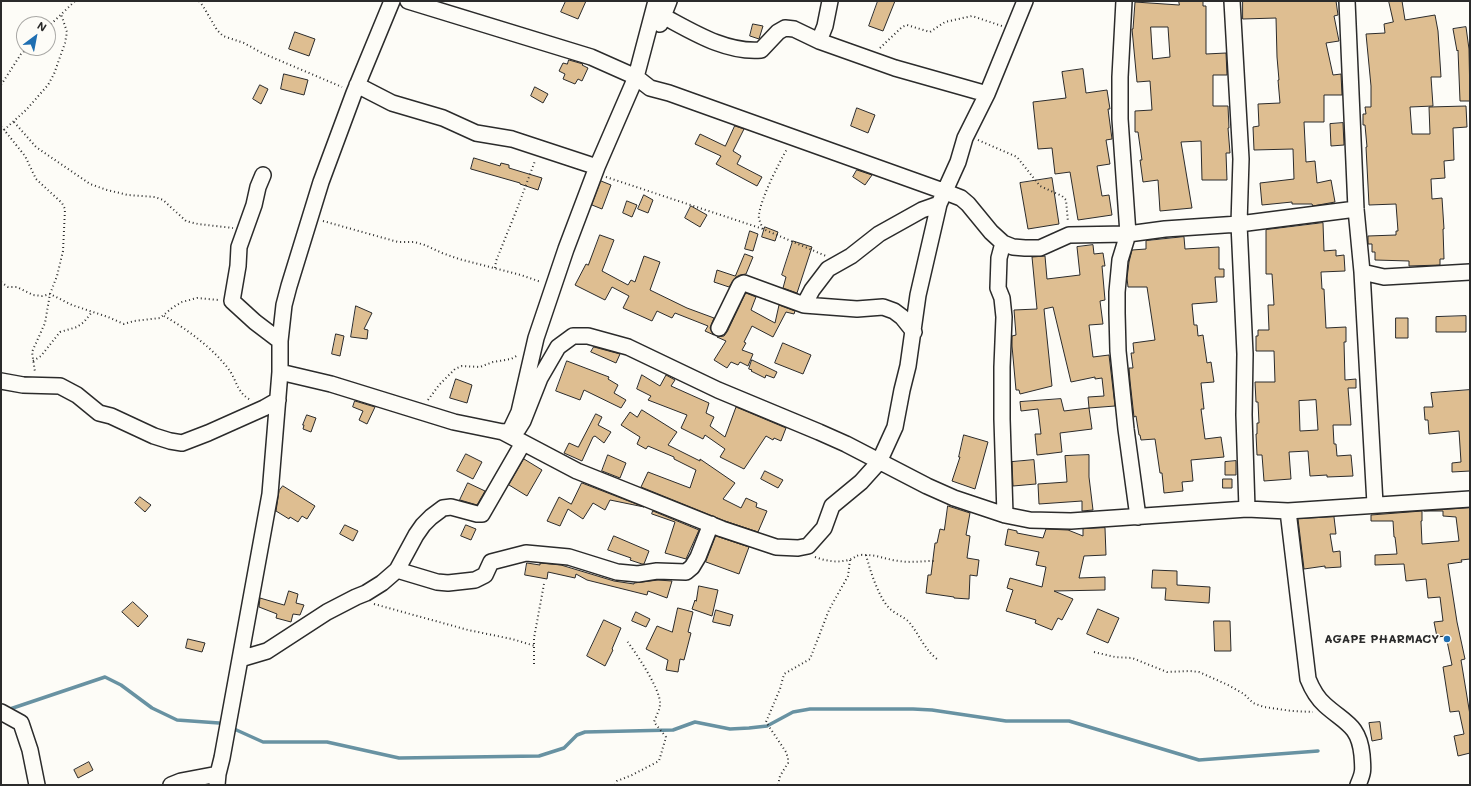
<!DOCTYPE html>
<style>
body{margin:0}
#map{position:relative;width:1471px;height:786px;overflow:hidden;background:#fdfcf7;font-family:Mali,sans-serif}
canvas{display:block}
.frame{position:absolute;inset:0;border:2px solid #2b2b2b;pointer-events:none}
.north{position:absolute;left:16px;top:16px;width:40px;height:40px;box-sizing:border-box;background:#fdfcf7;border:1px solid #a9a8a5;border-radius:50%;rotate:32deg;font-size:11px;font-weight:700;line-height:16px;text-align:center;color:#2b2b2b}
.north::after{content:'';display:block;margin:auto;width:14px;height:18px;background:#1f6fb2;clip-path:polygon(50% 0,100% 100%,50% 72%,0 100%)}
</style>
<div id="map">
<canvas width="1471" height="786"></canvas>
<div class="frame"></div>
<div class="north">N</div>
</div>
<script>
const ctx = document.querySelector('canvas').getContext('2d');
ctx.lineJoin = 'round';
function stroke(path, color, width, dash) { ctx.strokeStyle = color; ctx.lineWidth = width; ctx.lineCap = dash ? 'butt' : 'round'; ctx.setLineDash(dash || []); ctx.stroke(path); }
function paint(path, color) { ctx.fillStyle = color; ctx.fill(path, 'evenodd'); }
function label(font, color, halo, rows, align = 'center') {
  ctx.font = font + ' Mali,sans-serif'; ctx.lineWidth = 3; ctx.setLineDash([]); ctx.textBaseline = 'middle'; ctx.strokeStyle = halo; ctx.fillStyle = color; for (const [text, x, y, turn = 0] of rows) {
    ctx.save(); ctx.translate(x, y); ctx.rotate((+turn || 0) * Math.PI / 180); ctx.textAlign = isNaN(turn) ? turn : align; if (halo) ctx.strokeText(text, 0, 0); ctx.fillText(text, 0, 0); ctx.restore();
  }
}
stroke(new Path2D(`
 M7 710 105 677 121 685 152 708 177 720 219 723
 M232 728 263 742H327L399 758 539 756 564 748 577 735 585 732 673 730 695 722 730 729 749 728 767 726 793 712 810 709H913L932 710 1006 721H1069L1199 760 1318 751`), '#6892a2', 3.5);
const building = new Path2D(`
 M566 1H586L578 19 561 12Z
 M878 1H895L883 31 869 26Z
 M1179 1H1203V6H1206V54L1226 53 1227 75H1213V106H1228L1229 128H1228L1230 153H1226L1227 180H1202L1201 141 1181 142 1192 208 1160 211 1158 180 1143 182 1140 160H1142L1138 132H1135V111L1152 110 1150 81 1137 82 1132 29H1133L1135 2 1179 5ZM1151 27H1168L1170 57 1153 59Z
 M1243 1H1336L1338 15 1334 16 1339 41 1326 43 1333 75 1341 74 1342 95H1324V122H1304L1306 162 1315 161 1317 183 1331 180 1335 202 1313 206 1312 204H1292V202L1262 205 1260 183 1294 179 1293 149 1254 150 1253 127 1259 126 1258 104 1280 103 1278 80H1279L1277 57 1276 18 1243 19Z
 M1389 1H1402L1405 20 1435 15 1438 31 1441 77H1431L1433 106 1410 107 1412 134H1430L1429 107 1466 106 1467 127 1453 128 1454 160 1444 161 1445 178 1431 179 1432 199 1442 198 1444 229H1443L1444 259H1440V265L1409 266V261L1375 260V252H1372V244H1368V236L1396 235V231H1398L1396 204 1369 205 1366 147H1367L1365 125H1363V114H1366L1365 107H1371V86L1366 34 1385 33 1384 24 1393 22Z
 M753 24 763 26 759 39 750 36Z
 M1466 27 1469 49 1470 101H1460L1458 50 1457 51 1453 29Z
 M295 32 315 39 309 56 289 49Z
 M569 60 583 64 582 65 588 68 582 81 578 79 575 84 563 79 565 74 559 71 563 63 567 64Z
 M1083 69 1086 93 1107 90 1110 109H1108L1112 139 1106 140 1110 164 1097 166 1102 196 1109 195 1112 215 1078 220 1070 172 1055 174 1052 148 1038 149 1033 102 1066 98 1062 72Z
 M284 74 308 80 304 95 281 89Z
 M260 85 268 89 261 104 253 99Z
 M535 87 548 94 543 103 531 96Z
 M857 108 875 115 868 133 851 126Z
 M1343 123 1344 145 1331 146 1330 124Z
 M735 126 744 129 733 151 741 156 737 164 762 177 757 186 716 164 721 156 695 144 700 134 725 146Z
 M474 158 500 166 501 163 509 165V168L542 178 538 190 520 184V183L471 169Z
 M857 170 872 175 865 185 853 177Z
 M1052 178 1059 224 1028 229 1020 183Z
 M601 181 611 185 602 209 592 205Z
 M644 195 653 200 648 213 638 209Z
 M627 201 637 205 632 217 623 213Z
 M691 206 707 215 700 227 685 218Z
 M1323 223 1324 251 1336 250V256L1344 255 1345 271 1321 272 1322 289H1324L1326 328 1346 327V342H1344L1345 380 1356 379V388H1348L1351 425H1333L1334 444H1336L1337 456 1351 455 1353 476 1327 477V475L1310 476 1308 451 1289 452 1291 479 1264 481 1262 455H1257L1256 434H1257V423H1259L1258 402H1256L1255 382H1275L1274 351H1256V336H1258V330H1269L1268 305H1274L1272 274H1266V230ZM1316 400 1318 430 1300 431 1299 401Z
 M765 227 778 232 775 241 762 237Z
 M750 231 758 234 753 251 745 249Z
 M600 235 614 240 602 271 628 285 631 280 635 282 644 256 660 262 650 290 687 308 714 318 710 328 714 335 705 331 708 326 675 313 672 318 657 311 652 321 623 308 629 296 612 287 605 300 575 285 586 264 588 265Z
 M1184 237 1185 249 1219 247V269H1224V277H1215L1217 302 1192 304 1194 325H1197L1198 336 1203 335 1207 363 1211 362 1214 382 1201 383 1204 409H1201L1205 439 1221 437 1224 457 1191 460 1193 481 1182 482 1183 491 1164 493 1162 473H1160L1155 439 1141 440 1140 435H1139L1136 416 1134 417 1130 381 1129 368H1133L1131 353H1134L1133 343 1155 340 1147 287H1128L1127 278 1129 262 1132 250 1146 249V241Z
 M793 241 812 247 797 293 783 288 786 277 782 275Z
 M1093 245 1094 254 1103 253 1105 266H1102L1105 300 1100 301 1103 324 1089 325 1093 357 1109 355 1115 406 1089 408 1088 397 1104 396 1102 378 1095 379V377L1071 382 1053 307 1044 309 1052 386 1020 394 1019 390H1016L1012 346V336L1016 335 1014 310 1037 309 1032 257 1045 256 1047 279 1080 275 1077 247Z
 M745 254 753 257 746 274 740 275 736 277 729 287 714 282 717 270 735 276Z
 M746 293 756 297 751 310 775 323 779 305 795 311 794 314 786 312 773 337 752 326 744 342 746 343 742 350 753 354 748 366 740 362 738 365 731 362 727 368 714 360 726 341 717 337 724 336 727 332Z
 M356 306 372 313 364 329 368 330 367 339 351 337Z
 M1466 316V332H1436V317Z
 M1396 318H1408V338H1396Z
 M336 334 344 336 340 356 332 354Z
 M783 343 811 355 803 374 775 363Z
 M594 347 620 354 616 363 591 352Z
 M752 360 777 372 774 378 766 375 765 378 751 371 752 370 749 369Z
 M567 361 609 377 608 379 618 385 614 393 626 400 621 408 584 390 580 400 556 391Z
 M642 375 660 386 666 375 675 380 671 386 709 403 706 413 714 417 710 426 725 437 736 407 786 428 781 441 774 438 773 440 766 436 744 469 720 457 725 449 705 435 703 439 681 428 687 415 648 400 651 396 637 389Z
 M456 379 472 385 467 403 450 398Z
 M1470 390V471L1452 472V463L1461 462 1459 431 1429 434 1428 420H1425L1424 407H1433L1431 393Z
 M1061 399 1064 411 1089 408 1092 429 1060 433 1062 452 1037 455 1035 434H1041L1038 409 1021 411 1020 402Z
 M355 401 375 407 367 424 359 420 363 411 353 407Z
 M642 410 677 432 668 445 700 461V459L735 483 723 499 741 508 746 498 757 503 756 507 767 511 758 532 725 521 641 487 648 472 690 488 696 470 674 459V457L648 446 646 449 637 444 640 437 621 425 630 412 637 417Z
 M596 414 602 417 598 425 611 432 604 443 595 436 593 437 582 461 564 453 569 443 578 447Z
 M307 415 316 418 311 432 303 429 304 425H303Z
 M964 435 988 442 975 489 952 481 960 457H959Z
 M466 454 482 462 473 479 457 471Z
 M608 455 626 463 620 478 602 471Z
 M1089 455V477L1093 510 1082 511V501L1039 504 1038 484 1067 482 1065 456Z
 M524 459 542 470 527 496 509 485Z
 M1034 460 1036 484 1013 486 1012 462Z
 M1236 461V475H1225V462Z
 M765 471 783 480 778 488 761 479Z
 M1223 479H1232V488H1223Z
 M468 483 485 491 477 505 460 500Z
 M582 483 644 507 610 500 605 510 593 503 583 519 568 509 560 526 547 521 559 497 571 504Z
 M283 486 315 506 307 519 302 516 298 522 290 517 289 519 276 511 279 491Z
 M140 497 151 505 145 512 135 503Z
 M948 506 970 513 966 535 970 536 967 558 979 560 977 576 970 575 969 599 954 598V597L926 593 928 575H931L935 543H937L940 529 944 530Z
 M1470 508V559L1461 560 1462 562 1448 564 1457 622 1465 659 1461 660 1470 715V753L1458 756 1454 736 1464 734 1459 711 1450 712 1443 667 1452 665 1446 636 1437 637 1434 622 1443 621 1440 597 1428 598 1426 579 1406 581 1404 564 1375 565V555L1397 554 1395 537H1394L1393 521H1371V515L1422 511V521H1421L1422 544 1459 541 1456 517 1443 516V511H1424Z
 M653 511 699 530 686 559 665 553 675 522 652 514Z
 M1334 517 1336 534H1330L1333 552 1340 551 1341 567 1325 568V566L1304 569 1298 519Z
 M345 525 358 531 353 541 340 534Z
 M466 525 476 529 471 540 461 536Z
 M1105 528 1106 555 1084 556 1079 578 1105 577V590L1054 591 1073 599 1062 620 1058 618 1052 630 1035 623 1036 620 1006 611 1013 590 1007 588 1010 578 1042 587 1046 567 1036 565 1039 552 1005 545 1008 529 1017 531V533L1043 538 1046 529 1068 530 1083 536V529Z
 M614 536 649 551 644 564H642L630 560 631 558 608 550Z
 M716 536 749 547 739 574 706 562Z
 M527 563 540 565V563L561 565 614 581 634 584V583L658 580 672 581 667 598 648 591 647 595 587 580 576 574 575 578 548 572 547 579 525 575Z
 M1153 570 1177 571V585L1210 587 1209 603 1165 600 1166 588H1152Z
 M699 586 718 590 712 616 692 609 695 600 696 601Z
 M289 591 298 594 296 603 304 605 300 615 293 614 291 622 276 618 277 614 259 607 260 598 284 605Z
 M133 602 148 616 138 627 122 612Z
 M678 608 693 612 688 632 691 633 684 660 680 659 678 672 666 670 668 660 646 649 657 626 672 632Z
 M1098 609 1119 618 1108 643 1087 634Z
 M716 610 733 615 730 626 713 622Z
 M636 612 650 619 646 627 632 621Z
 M604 620 621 628 612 649 613 650 605 666 587 656Z
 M1214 621H1230L1231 651H1215Z
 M188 639 205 643 202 652 186 648Z
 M1380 722 1382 739 1372 741 1369 723Z
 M89 762 93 770 78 778 74 770Z`);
paint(building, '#debe91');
stroke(building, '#2b2b2b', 1);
const minor = new Path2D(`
 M408 1 591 57 636 77 650 88 669 93 943 191 961 198 968 204 991 232 1003 243 1013 247 1025 248H1040L1069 235 1128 234 1165 229 1239 224 1356 209
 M1124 1 1120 77V119L1128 234 1120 260 1117 292V313L1118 351 1126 429 1138 517
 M1232 1 1241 159 1239 224 1245 354 1244 415 1247 509
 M1347 1 1356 209 1362 272 1375 504
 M663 16C693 32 726 53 761 50L778 32 785 28 794 29 819 41 895 68 987 94
 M660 24 669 1
 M819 41 825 26 830 1
 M357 85 392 103 443 118 476 133 512 139 597 167
 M263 175 258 187 254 205 239 247 238 266 232 301 255 322 280 341
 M1003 243 999 258 998 288 1002 298 1004 317 1002 367V419L1005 515
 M1362 272 1384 277 1470 272
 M804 305 812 290 828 269 851 256 879 234 922 210 939 204
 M719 328 740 285 744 283 804 305 857 309 883 307 894 311 902 317 914 332
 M280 372 331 384 454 422 503 432 510 431 519 412 536 338 566 249 597 167 636 77 656 1
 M1 381 23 385 60 386 77 395 99 413 111 416 154 436 170 441 182 443 208 433 264 408 278 400
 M510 431 518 429 523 421 540 378 558 347 573 336H588L628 347 718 390 819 432 846 444 927 486 954 498 1005 515 1030 520 1071 521 1247 509 1288 511 1470 499
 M503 432 577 471 722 529 776 547 798 548 808 546 824 528 832 506 861 482 879 462 895 427 902 390 908 366 918 295 939 204 958 162 965 138 987 94 1025 1
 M1288 511 1308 679C1312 689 1317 698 1325 705 1345 723 1359 725 1362 755 1363 770 1364 771 1358 785
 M397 570 437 582 448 583 475 580 485 575 491 562 526 553 537 554 569 557 617 572 638 574 657 571 686 572 692 567 698 557 711 524
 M240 659 267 651 327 612 356 597 366 593 382 583 397 570 416 535 423 525 431 517 443 508 451 507 477 514H482L523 443
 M1 712 21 723 30 750 37 785
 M171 785 181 781 218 774
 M217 785 218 774 222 758 270 494 280 372V341L284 305 289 286 321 182 354 93 392 1`);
stroke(minor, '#2b2b2b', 18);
stroke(new Path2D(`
 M199 1 203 6 217 30 223 36 244 43 262 53 342 87
 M48 27 75 1
 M880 48 902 27 907 25 930 32 945 22 972 16 1002 26
 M1 85 21 54 28 48
 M14 122 36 147 90 184 107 190 128 195 155 197 163 200 186 221 198 224 233 228
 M1 126 25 156 36 179 62 203 65 209 63 251 57 276 50 294 45 323 32 352 35 372
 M4 130 26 110 48 85 54 74 65 43 67 32 61 14
 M978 140 1017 157 1040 186 1062 196 1066 200 1068 222
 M606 177 763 229 826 256
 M323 221 398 242H414L425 245 442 253 459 259 521 275 541 282
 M763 229C761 224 758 219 759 214 762 196 778 165 787 149
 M495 268 496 261 517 209 535 161
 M1 282 8 287H17L33 295 42 296 50 294 72 305 108 317 124 324 134 321 160 318 172 308 182 302 197 298 219 300
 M164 316C187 329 214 349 230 371 237 382 238 394 251 400
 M33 361 41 356 60 332 77 327 84 322 92 312
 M428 400 439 385 455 369 462 366 480 367 493 362 511 359 518 355
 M866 555C870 570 878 596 889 608 895 614 903 616 909 622 919 634 924 649 937 659
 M815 557C826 561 837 563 848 560 857 558 854 554 866 555 878 555 888 560 899 561 911 563 922 561 934 561
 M374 604 468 630 512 639 535 646
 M1094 652 1115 657 1132 658 1167 672 1190 671 1199 672 1228 685 1244 694 1253 703 1264 707 1292 711 1313 712
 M534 664V638L544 584
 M615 785 617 781 632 775 659 761 666 737 654 722C656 716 660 710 660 704 661 690 636 653 627 641
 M778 785 780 776 788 763V758L786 752 766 722 780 689 784 674 810 659 829 610 848 576 850 560`), '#2b2b2b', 2, [1, 3]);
stroke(minor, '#fdfcf7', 15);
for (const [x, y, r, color] of [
 [1447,639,4,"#1f6fb2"]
]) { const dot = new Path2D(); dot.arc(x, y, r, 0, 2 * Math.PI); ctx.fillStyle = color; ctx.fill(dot); stroke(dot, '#fdfcf7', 1.5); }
label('bold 12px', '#2b2b2b', '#fdfcf7', [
 ["AGAPE PHARMACY",1439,639]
], 'right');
</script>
